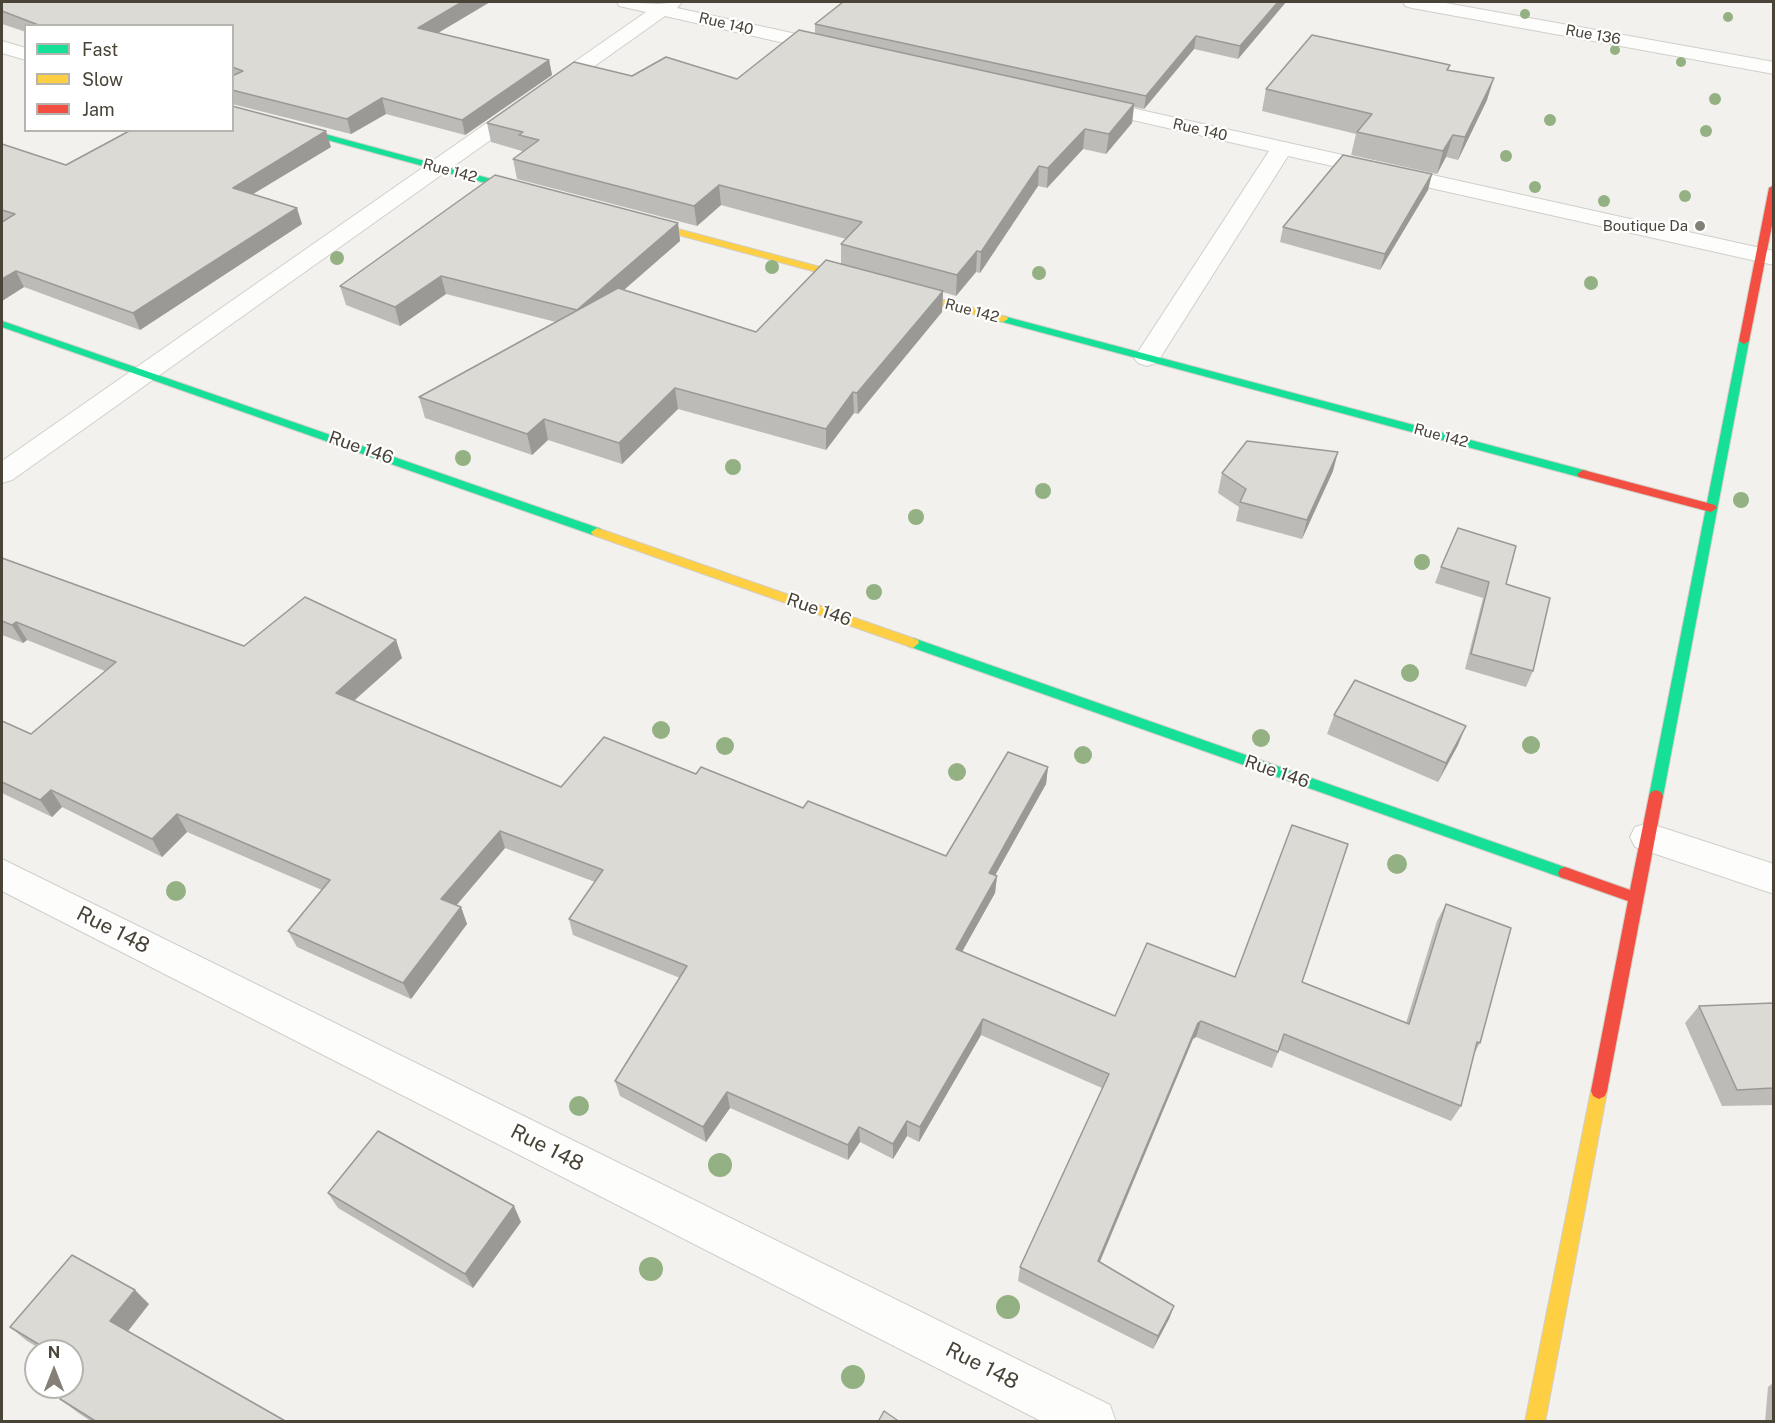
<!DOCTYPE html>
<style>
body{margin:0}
#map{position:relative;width:1775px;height:1423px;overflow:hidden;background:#f2f1ed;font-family:"Public Sans",sans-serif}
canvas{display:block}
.frame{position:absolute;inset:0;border:3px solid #494338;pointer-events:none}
.legend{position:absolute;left:24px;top:24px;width:210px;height:108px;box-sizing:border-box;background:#fff;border:2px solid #b6b4af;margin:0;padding:8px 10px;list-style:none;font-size:18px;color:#494338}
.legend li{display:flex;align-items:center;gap:12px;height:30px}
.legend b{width:30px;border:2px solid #b6b4af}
.north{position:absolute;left:24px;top:1339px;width:60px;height:60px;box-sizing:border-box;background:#fff;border:2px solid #b6b4af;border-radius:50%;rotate:0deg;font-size:16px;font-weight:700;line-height:24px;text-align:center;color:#494338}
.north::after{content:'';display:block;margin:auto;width:21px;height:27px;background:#848077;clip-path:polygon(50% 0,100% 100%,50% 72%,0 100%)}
</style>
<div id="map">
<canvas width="1775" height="1423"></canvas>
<div class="frame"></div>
<ul class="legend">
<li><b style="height:8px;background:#16e098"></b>Fast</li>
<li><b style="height:8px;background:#ffcf43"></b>Slow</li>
<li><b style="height:8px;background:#f24e42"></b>Jam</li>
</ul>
<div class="north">N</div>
</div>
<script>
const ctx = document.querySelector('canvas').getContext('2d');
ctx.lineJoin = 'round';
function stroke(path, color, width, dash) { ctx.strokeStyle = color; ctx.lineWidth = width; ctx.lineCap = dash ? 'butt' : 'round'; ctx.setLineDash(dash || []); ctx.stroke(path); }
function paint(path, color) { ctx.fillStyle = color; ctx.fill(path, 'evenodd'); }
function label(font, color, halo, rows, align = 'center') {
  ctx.font = font + ' "Public Sans",sans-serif'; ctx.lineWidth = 4.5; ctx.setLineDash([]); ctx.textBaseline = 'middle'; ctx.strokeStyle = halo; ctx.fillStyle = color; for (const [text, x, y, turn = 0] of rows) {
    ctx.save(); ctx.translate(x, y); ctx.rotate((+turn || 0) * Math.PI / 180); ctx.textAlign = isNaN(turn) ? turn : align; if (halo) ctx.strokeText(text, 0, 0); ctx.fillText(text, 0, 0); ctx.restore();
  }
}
const street = new Path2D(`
 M617 2 658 4 682 2 677 8 833 42 840 44 843 48 840 52 833 54 665 16 12 480 2 483V461L646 12 619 6Z
 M1403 2H1440L1774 62V74L1412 8 1405 6Z
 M2 41 26 48V60L2 53Z
 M1091 99 1774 251V265L1288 156 1160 358 1156 363 1147 366 1138 363 1134 358 1269 151 1084 109 1081 105 1084 101Z
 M1648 823 1774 864V894L1635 847 1630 837 1635 827Z
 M2 859 1110 1405 1116 1422H1043L2 891Z`);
const fast = new Path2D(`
 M232 109 532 190 534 192 526 194 232 114Z
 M1003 316 1587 471 1589 474 1583 478 999 321 998 319Z
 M2 321 601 529 603 532 601 535H593L2 327Z
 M1744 338 1749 341 1663 796 1661 800H1651L1649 796 1739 341Z
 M913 638 1570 869 1572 873 1570 877 1565 879 1560 877 908 646 907 643Z`);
const slow = new Path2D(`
 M637 218 1007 317 1008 319 1003 322 999 321 634 223V219Z
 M597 528 918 640 919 643 913 648 908 646 593 535 591 532Z
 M1599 1083 1605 1086 1607 1091 1545 1422H1525L1591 1091 1593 1086Z`);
const jam = new Path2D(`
 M1774 185V215L1749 341 1744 344 1739 341 1769 188Z
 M1583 470 1715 505 1717 508 1711 512 1579 477 1577 474Z
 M1656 790 1661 792 1663 796 1607 1091 1605 1096 1599 1099 1593 1096 1591 1091 1628 901 1560 877 1558 873 1560 869 1565 867 1630 890 1649 796 1651 792Z`);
stroke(street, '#d0cfcb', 2);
stroke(fast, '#d2cec4', 2);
stroke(slow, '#d2cec4', 2);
stroke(jam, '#d2cec4', 2);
paint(street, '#fdfdfc');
paint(fast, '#16e098');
paint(slow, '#ffcf43');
paint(jam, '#f24e42');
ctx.fillStyle = '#93b182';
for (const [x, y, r] of [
 [1525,14,5],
 [1728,17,5],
 [1615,50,5],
 [1681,62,5],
 [1715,99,6],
 [1550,120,6],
 [1706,131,6],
 [1506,156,6],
 [1535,187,6],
 [1685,196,6],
 [1604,201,6],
 [337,258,7],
 [772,267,7],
 [1039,273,7],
 [1591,283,7],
 [463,458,8],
 [733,467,8],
 [1043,491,8],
 [1741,500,8],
 [916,517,8],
 [1422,562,8],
 [874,592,8],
 [1410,673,9],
 [661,730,9],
 [1261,738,9],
 [1531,745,9],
 [725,746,9],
 [1083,755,9],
 [957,772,9],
 [1397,864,10],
 [176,891,10],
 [579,1106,10],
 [720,1165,12],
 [651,1269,12],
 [1008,1307,12],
 [853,1377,12]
]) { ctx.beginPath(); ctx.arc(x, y, r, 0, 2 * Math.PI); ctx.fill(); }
paint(new Path2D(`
 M2 2H490L438 33 549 60 552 75 465 135 386 114 351 134 232 104V26H26V32L2 24Z
 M843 2H1286L1238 59 1194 49 1144 109 1134 107 1132 123 1106 154 1083 149 1047 188 1038 186 980 273 976 272 956 296 943 292 942 312 858 414 854 413 826 450 678 409 622 464 548 440 532 455 425 418 419 397 556 322 446 294 400 326 346 305 340 286 678 223 680 241 624 290 756 332 841 264V244L846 239 721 205 697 226 517 179 513 159 522 152V151L491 142 487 123 632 76 737 79 815 33V24Z
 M1448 70 1487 100 1458 160 1446 157 1437 174 1351 155 1356 134 1262 111 1266 89Z
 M2 144 66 165 331 147 253 194 302 224 140 330 24 287 2 301Z
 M1432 174 1428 190 1380 270 1280 242 1283 227Z
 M1333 471 1302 539 1236 521 1239 507 1218 493 1222 473Z
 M2 558 244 646 396 640 402 658 354 701 561 787 696 774 946 856 1048 767 1046 784 995 875 997 876 995 893 962 952 1115 1016 1235 977 1302 982 1406 1023 1437 921 1446 904 1480 1043 1474 1054 1461 1106 1451 1121 1279 1050 1272 1068 1196 1037 1193 1039 1100 1262 1174 1306 1169 1319 1153 1349 1018 1281 1020 1267 1102 1088 981 1035 919 1142 907 1136 893 1159 860 1142 848 1160 730 1108 706 1142 620 1096 615 1081 680 978 573 935 569 919 595 882 505 848 456 906 461 907 467 924 411 999 297 947 288 931 322 890 187 832 162 857 62 807 52 817 2 793V721L31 734 105 671 27 640 23 643 2 635Z
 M1441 567 1506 584 1533 671 1526 687 1465 669 1483 598 1435 583Z
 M1334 715 1458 745 1438 782 1327 734Z
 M1773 1003V1105L1722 1106 1685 1023 1699 1006Z
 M328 1193 521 1222 473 1288 338 1208Z
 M149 1304 128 1331 287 1422H92L77 1412 60 1399 81 1374 72 1368V1351H44L27 1341 10 1327Z
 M1773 1383V1422H1765L1768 1387Z`), '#bdbbb7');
paint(new Path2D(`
 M462 2H490L421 43 418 28Z
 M1278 2H1286L1238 59 1240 46Z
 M1196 36 1194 49 1144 109 1146 96Z
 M549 60 552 75 465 135 462 120Z
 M1494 78 1487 100 1458 160 1465 137Z
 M382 98 386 114 351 134 347 119Z
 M1134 104 1132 123 1106 154 1109 134Z
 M1085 129 1083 149 1047 188 1048 168Z
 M326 131 331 147 238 203 233 188Z
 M1453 135 1446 157 1437 174 1443 151Z
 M1039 166 1038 186 980 273 981 252Z
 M1432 174 1428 190 1380 270 1385 254Z
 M719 185 721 205 697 226 694 206Z
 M297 208 302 224 140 330 133 313Z
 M678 223 680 241 580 328 577 310Z
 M977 251 976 272 956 296 957 275Z
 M16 271 24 287 2 301V279Z
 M441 276 446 294 400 326 395 307Z
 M943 291 942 312 858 414 857 393Z
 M675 388 678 409 622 464 619 443Z
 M853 392 854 413 826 450V429Z
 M544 419 548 440 532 455 527 434Z
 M1338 452 1333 471 1302 539 1307 520Z
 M16 622 27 640 23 643 12 625Z
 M396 640 402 658 343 710 336 693Z
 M1466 726 1458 745 1438 782 1446 763Z
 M1048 767 1046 784 987 890 989 873Z
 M51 790 62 807 52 817 40 800Z
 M177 814 187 832 162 857 152 839Z
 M500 831 505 848 447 916 441 899Z
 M997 876 995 893 954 966 956 949Z
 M461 907 467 924 411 999 403 983Z
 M983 1019 981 1035 919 1142 920 1127Z
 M1201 1021 1196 1037 1193 1039 1094 1275 1098 1261 1198 1023Z
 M727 1092 730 1108 706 1142 703 1127Z
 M907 1121V1136L893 1159V1144Z
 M859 1127 860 1142 848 1160V1145Z
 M514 1206 521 1222 473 1288 465 1274Z
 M135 1290 149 1304 125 1335 110 1321Z
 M1174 1306 1169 1319 1153 1349 1158 1336Z`), '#9a9995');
const building = new Path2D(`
 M2 2H462L418 28 549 60 462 120 382 98 347 119 232 90V76L243 71 232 67V26H41L2 11Z
 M843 2H1278L1240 46 1196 36 1146 96 815 24Z
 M799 30 1134 104 1109 134 1085 129 1048 168 1039 166 981 252 977 251 957 275 841 244 862 222 719 185 694 206 513 159 539 140 519 135 523 132 487 123 574 62 632 76 666 57 737 79Z
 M1312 35 1450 65 1447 70 1494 78 1465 137 1453 135 1443 151 1357 132 1372 114 1266 89Z
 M232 106 326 131 233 188 297 208 133 313 16 271 2 279V222L15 214 2 210V144L66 165 131 130H232Z
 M1343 155 1432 174 1385 254 1283 227Z
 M495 175 678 223 577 310 441 276 395 307 340 286Z
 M826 260 943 291 857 393 853 392 826 429 675 388 619 443 544 419 527 434 419 397 618 288 756 332Z
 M1247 441 1338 452 1307 520 1240 502 1246 489 1222 473Z
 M1458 528 1516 546 1506 584 1550 598 1533 671 1471 654 1489 582 1441 567Z
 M2 558 244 646 305 597 396 640 336 693 561 787 604 737 696 774 701 767 803 808 808 801 946 856 1008 752 1048 767 989 873 997 876 956 949 1115 1016 1147 943 1235 977 1292 825 1348 844 1302 982 1409 1024 1446 904 1511 928 1480 1043 1477 1042 1461 1106 1284 1034 1278 1052 1201 1021 1198 1023 1098 1261 1174 1306 1158 1336 1020 1267 1109 1074 983 1019 920 1127 907 1121 893 1144 859 1127 848 1145 727 1092 703 1127 615 1081 687 966 569 919 603 870 500 831 441 899 461 907 403 983 288 931 330 880 177 814 152 839 51 790 40 800 2 782V721L31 734 116 662 16 622 12 625 2 621Z
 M1355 680 1466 726 1446 763 1334 715Z
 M1773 1003V1088L1737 1090 1699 1006Z
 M378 1131 514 1206 465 1274 328 1193Z
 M72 1255 135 1290 110 1321 287 1422H97L60 1399 70 1387H72V1385L83 1371 72 1364V1351H50L10 1327Z
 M884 1411 900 1422H878Z`);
paint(building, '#dcdad5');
stroke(building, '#9a9995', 1.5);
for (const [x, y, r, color] of [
 [1700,226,6,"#848077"]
]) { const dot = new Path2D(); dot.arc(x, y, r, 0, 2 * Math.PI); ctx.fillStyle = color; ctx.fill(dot); stroke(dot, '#fff', 2); }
label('15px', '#494338', '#fff', [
 ["Rue 140",726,24,13],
 ["Rue 136",1593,35,10],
 ["Rue 140",1200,130,13],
 ["Rue 142",450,171,15],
 ["Rue 142",972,311,15],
 ["Rue 142",1441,436,15]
]);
label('15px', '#494338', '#fff', [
 ["Boutique Da",1688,226]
], 'right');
label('18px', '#494338', '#fff', [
 ["Rue 146",361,448,19],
 ["Rue 146",819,610,19],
 ["Rue 146",1277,772,19]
]);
label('21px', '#494338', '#fff', [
 ["Rue 148",113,930,27],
 ["Rue 148",547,1148,27],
 ["Rue 148",982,1366,27]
]);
</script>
